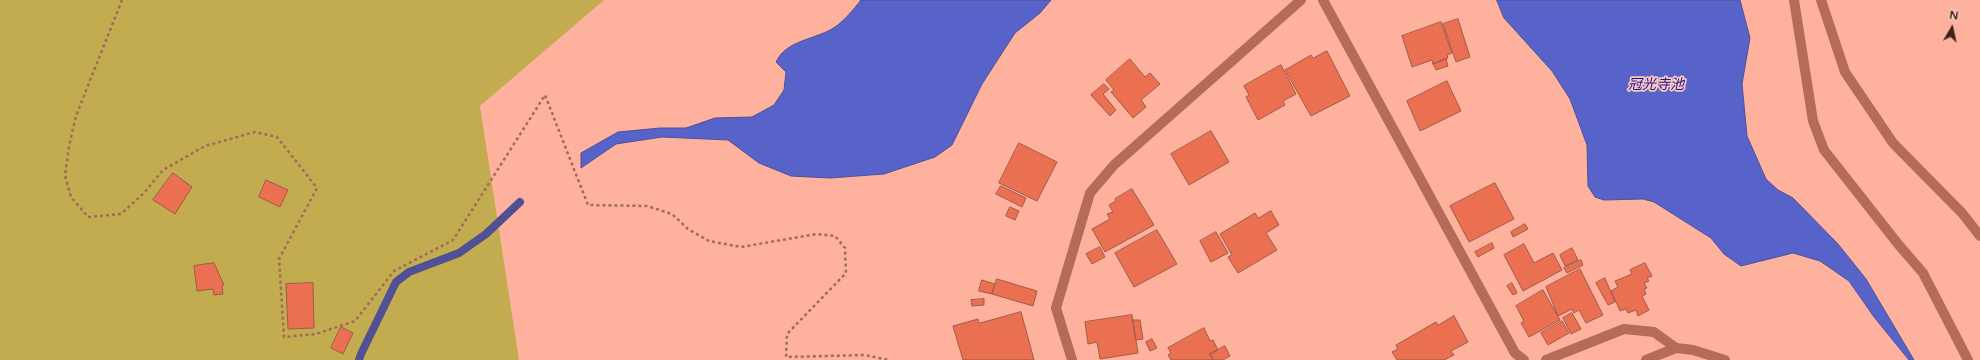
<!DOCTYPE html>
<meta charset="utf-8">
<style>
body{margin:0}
#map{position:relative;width:1980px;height:360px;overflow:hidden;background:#feb29e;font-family:"Varela Round",sans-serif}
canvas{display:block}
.north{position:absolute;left:1932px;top:8px;width:40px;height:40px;-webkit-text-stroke:3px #f7c8bc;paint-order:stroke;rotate:9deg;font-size:11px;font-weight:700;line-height:16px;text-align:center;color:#3f221a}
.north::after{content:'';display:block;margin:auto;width:14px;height:18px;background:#3f221a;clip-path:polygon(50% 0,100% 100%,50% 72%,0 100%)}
</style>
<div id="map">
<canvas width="1980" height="360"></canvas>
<div class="north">N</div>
</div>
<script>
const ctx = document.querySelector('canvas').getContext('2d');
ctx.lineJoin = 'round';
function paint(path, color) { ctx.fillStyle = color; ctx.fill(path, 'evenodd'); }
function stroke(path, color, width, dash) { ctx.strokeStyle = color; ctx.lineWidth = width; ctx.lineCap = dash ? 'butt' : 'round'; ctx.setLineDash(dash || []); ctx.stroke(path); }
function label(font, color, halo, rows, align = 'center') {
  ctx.font = font + ' "Varela Round","Noto Sans JP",sans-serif'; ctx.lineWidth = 3.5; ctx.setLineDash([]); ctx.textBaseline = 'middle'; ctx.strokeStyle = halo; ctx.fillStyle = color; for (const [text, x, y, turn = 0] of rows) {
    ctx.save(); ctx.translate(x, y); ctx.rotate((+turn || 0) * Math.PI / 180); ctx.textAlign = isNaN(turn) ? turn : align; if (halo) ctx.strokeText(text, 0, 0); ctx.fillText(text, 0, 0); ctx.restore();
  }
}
paint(new Path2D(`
 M0 0H604L480 106 519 360H0Z`), '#c3ac4f');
const water = new Path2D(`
 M861 0H1051L1040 13 1015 33 982 84 952 145 935 157 884 174 830 178 791 176 759 163 728 140 662 137 616 144 581 168V153L618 132 660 128H686L715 118 752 117 774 105 784 90 786 72 776 62C787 39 816 40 835 27 844 21 854 9 861 0Z
 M1497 0H1740L1750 38 1742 84 1747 136 1766 179 1778 190 1793 198 1838 244 1866 279 1914 360H1909L1874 317 1849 281 1820 261 1793 253 1741 266 1724 254 1711 238 1654 202 1643 199 1604 200 1595 197 1588 186 1587 145 1570 99 1552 71 1504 18Z`);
paint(water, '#5863ca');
stroke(water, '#505095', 1);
stroke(new Path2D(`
 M359 360 361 354 396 282 409 272 459 253 486 234 520 202`), '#505095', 8);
const building = new Path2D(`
 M1458 19 1470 57 1456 62 1443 24Z
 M1441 22 1452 53 1447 55 1448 58 1433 64 1432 60 1412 67 1402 36Z
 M1327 51 1350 96 1311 116 1285 70 1311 55 1313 58Z
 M1130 59 1145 77 1150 73 1160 84 1141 100 1146 107 1133 118 1111 92 1114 90 1106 80Z
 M1446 59 1448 66 1436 70 1433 64Z
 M1281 65 1296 94 1283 101 1285 105 1258 120 1246 97 1249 95 1244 86Z
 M1447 81 1461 111 1420 131 1407 101Z
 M1104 84 1109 89 1103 94 1116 110 1110 116 1091 95Z
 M1211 131 1229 162 1189 185 1171 154Z
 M1019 143 1057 162 1037 201 999 183Z
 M173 173 192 187 175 214 153 200Z
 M266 180 288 190 280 207 259 197Z
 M1495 183 1514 219 1469 242 1450 206Z
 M1001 186 1026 198 1022 207 996 194Z
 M1132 189 1154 225 1105 252 1092 229 1110 219 1107 214 1113 212 1109 205 1116 201 1115 199Z
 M1010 207 1019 211 1015 220 1006 216Z
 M1271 211 1279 225 1266 233 1277 250 1238 273 1228 257 1232 255 1220 234 1255 213 1258 218Z
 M1525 224 1528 229 1513 237 1511 232Z
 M1157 230 1177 264 1134 287 1115 253Z
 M1216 232 1228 253 1211 262 1200 241Z
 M1492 243 1494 248 1478 257 1475 252Z
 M1524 244 1534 263 1553 253 1562 270 1523 291 1504 255Z
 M1100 247 1105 257 1092 264 1086 254Z
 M1572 248 1578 260 1565 266 1560 255Z
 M1581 260 1583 265 1567 273 1564 268Z
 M214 263 224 285 222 286 223 294 214 295 213 289 197 291 194 266Z
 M1645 263 1652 276 1647 278 1649 281 1644 283 1647 288 1644 289 1646 294 1642 296 1649 310 1638 316 1636 310 1628 313 1626 309 1620 311 1611 291 1618 287 1615 281 1632 274 1630 270Z
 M1580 269 1603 315 1586 323 1579 310 1574 313 1572 309 1558 316 1546 287Z
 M1605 278 1615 302 1608 305 1596 283Z
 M997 279 1037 291 1033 306 992 294Z
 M982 280 995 284 992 294 979 291Z
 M313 283 314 328 288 329 286 284Z
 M1512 283 1517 293 1513 295 1507 286Z
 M1543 290 1560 320 1529 337 1521 323 1524 321 1516 306Z
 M984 299V305L972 306 971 300Z
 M1021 312 1034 360H963L953 326 978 319 979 323Z
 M1572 313 1581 329 1571 334 1563 318Z
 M1132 315 1138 353 1100 359 1097 342 1088 344 1085 322Z
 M1454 316 1468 342 1451 351 1454 355 1444 360H1397L1392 352 1398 349 1396 345 1436 322 1438 325Z
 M1133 320H1140L1143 339 1136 340Z
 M1562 321 1569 333 1548 345 1541 333Z
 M341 327 353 333 343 354 331 348Z
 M1204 328 1210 341 1213 340 1218 350 1210 354 1213 360H1171L1168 355 1171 353 1168 348Z
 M1152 339 1157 348 1150 351 1146 342Z
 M1225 346 1230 356 1223 360H1213L1210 354Z`);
paint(building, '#ea7051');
stroke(building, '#9e5b4a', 1);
stroke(new Path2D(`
 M122 0 76 116 69 146 65 176 71 197 88 217 121 214 144 193 163 170 205 146 255 132 277 137 317 188 279 259 284 337 316 334 355 321 394 271 453 240 545 95 588 205 647 206 672 214 688 229 709 241 741 247 817 234 835 236 845 248 846 273 787 334 786 357 865 355 888 360`), '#a06b5d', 2.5, [3, 3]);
stroke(new Path2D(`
 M1323 0 1515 353 1524 360
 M1794 0 1813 121 1824 150 1898 244 1923 273 1968 360
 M1821 0 1845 72 1893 143 1962 213 1980 236
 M1072 360 1056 308 1090 193 1114 165 1301 0
 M1546 360 1624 329 1654 332 1676 348
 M1646 360 1676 348 1693 350 1725 360`), '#b46b58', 10);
label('italic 14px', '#251293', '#f7c8bc', [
 ["冠光寺池",1656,85]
]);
</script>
